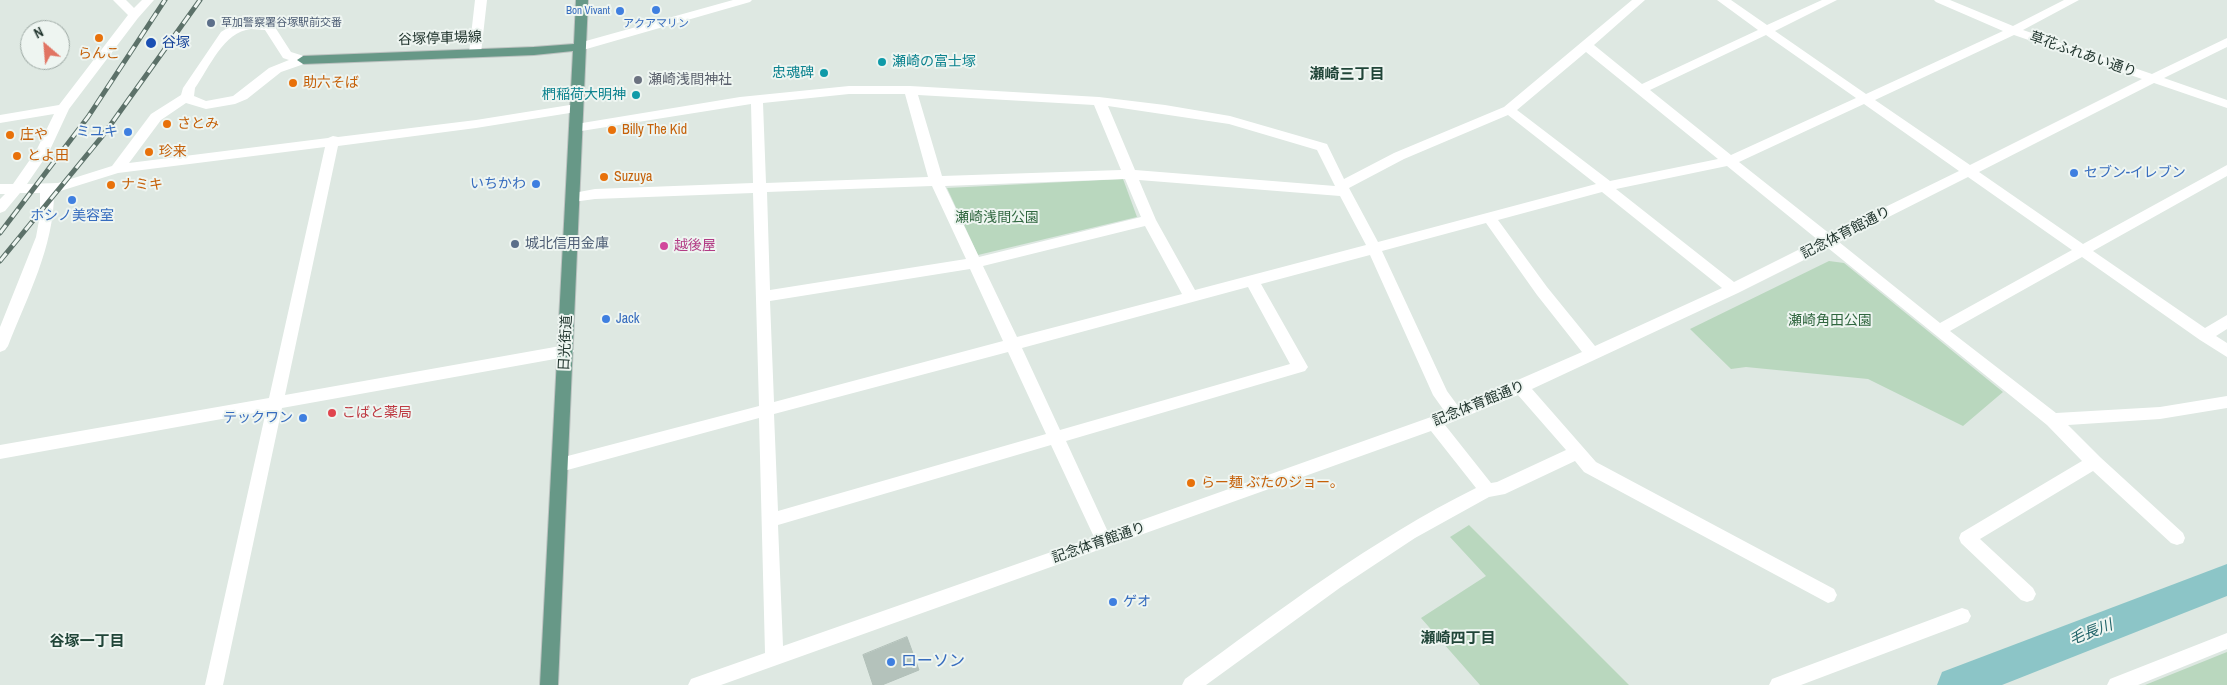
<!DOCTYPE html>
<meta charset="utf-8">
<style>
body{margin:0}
#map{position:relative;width:2227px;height:685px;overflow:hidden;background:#dee8e2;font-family:"Archivo Narrow",sans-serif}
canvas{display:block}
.north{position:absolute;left:20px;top:20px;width:50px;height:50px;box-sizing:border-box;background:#eef5f1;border:1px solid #9ca8a3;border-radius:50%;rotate:333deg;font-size:14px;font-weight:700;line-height:20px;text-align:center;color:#21352e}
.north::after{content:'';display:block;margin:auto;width:18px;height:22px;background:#e17463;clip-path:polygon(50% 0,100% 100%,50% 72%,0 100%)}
</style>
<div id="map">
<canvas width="2227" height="685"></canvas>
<div class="north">N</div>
</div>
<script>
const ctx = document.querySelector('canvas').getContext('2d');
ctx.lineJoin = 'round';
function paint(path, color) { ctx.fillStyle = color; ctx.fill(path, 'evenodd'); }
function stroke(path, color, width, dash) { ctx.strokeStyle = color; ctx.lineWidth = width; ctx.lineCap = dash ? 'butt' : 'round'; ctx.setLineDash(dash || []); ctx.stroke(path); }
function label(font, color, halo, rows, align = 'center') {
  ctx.font = font + ' "Archivo Narrow","Noto Sans JP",sans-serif'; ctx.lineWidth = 4; ctx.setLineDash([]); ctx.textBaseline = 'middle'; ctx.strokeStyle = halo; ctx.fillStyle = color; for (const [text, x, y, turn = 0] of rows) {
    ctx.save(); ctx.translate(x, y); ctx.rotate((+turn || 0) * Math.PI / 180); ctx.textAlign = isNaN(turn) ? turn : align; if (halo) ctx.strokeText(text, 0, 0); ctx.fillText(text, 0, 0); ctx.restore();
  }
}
paint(new Path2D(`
 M1123 179 1137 217 978 255 947 188Z
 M1829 261 1844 263 2003 392 1963 426 1868 379 1746 367 1731 369 1690 329Z
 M1469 525 1629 685H1480L1421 618 1486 576 1450 537Z
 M2227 652V685H2145Z`), '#b9d7be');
paint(new Path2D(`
 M2227 564V596L2002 685H1937L1942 672Z`), '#8cc5c7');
const building = new Path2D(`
 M907 637 919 670 882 685H873L863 655Z`);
paint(building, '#b4c2bb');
stroke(building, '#b2c0b9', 1);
const major = new Path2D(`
 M576 0H588L558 685H540L573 51 534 55 303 64 297 60 303 56 534 47 574 44Z`);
stroke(major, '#bcc2c0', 2);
paint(new Path2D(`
 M113 0H126L134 8 142 0H154L138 18 69 109 49 152 27 184 58 183 112 166 151 114 181 95 183 88 221 32C237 21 255 20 273 24L291 52 307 57 309 60 307 63 281 72 247 99 235 104 206 109 186 103 161 120 129 163 328 138 333 136 338 137 476 120 576 104 582 108 576 112 476 128 338 146 285 395 566 345 571 347 574 351 571 355 566 357 282 408 223 685H205L266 411 0 459V445L269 398 325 147 118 173 54 193C54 247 27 297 8 346L5 350 0 352V327L36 237 40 215V193H20L5 211 0 213V199L5 194H0V184H13L36 151 54 114 0 123V115L59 105 128 15ZM251 29 265 30 283 58 289 60 269 68 233 96 206 101 194 96 195 88C210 67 223 32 251 29Z
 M475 0H487L481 53 475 57 469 53Z
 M733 0H752L750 2 583 50 579 51 573 47 575 44Z
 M1632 0H1645L1594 45 1642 84 1758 30 1717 0H1731L1767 25 1822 0H1837L1775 31 1866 94 2003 31 1936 2 1934 0H1950L2013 26 2064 0H2079L2023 30 2152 74 2227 38V47L2164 78 2227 100V108L2154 83 1979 172 2083 244 2227 165V176L2093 251 2205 328 2227 315V329L2216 336 2227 343V357L2200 340 2082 257 1950 331 2056 413 2160 407 2227 396V408L2160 419 2068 425 2100 457 2183 533 2185 538 2183 543 2177 545 2171 543 2093 471 1980 539 2033 588 2036 594 2033 600 2027 602 2021 600 1961 543 1959 538 1961 533 2082 461 2047 425 1828 248 1738 293 1532 389 1596 462 1834 589 1837 595 1834 601 1828 603 1584 472 1575 461 1505 494 1489 497 1415 538 1341 587 1206 685H1182L1185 679C1279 611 1371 540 1476 488L1431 431 721 685H688L691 679 765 653 759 418 560 472 554 470 552 465 554 460 560 458 759 406 753 193 595 199 573 202 568 200 566 197 568 194 595 189 753 183 751 104 575 132 569 128 570 125 740 97 849 86H910L1099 97 1165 105 1230 116 1327 144 1344 179 1394 153 1504 107ZM1766 35 1856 98 1731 155 1650 90ZM2014 35 2142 79 1970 165 1875 100ZM1586 52 1718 159 1610 181 1517 110ZM849 94H905L928 177 766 183 763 103ZM918 95 1094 105 1121 170 942 176ZM1864 104 1959 171 1830 234 1739 162ZM1108 106 1229 124 1317 150 1335 186 1135 170ZM1508 115 1596 184 1378 242 1349 188 1404 159ZM1727 166 1818 240 1734 282 1616 189ZM1968 177 2072 250 1940 323 1839 242ZM1125 179 1141 217 979 257 945 186ZM1139 180 1340 196 1366 245 1195 290 1156 220ZM932 186 966 259 770 290 767 192ZM1602 192 1722 288 1595 346 1547 287 1498 220ZM1486 223 1537 295 1582 352 1458 406 1447 391 1382 251ZM1145 226 1182 294 1017 337 983 266ZM1370 255 1433 395 1445 412 1108 532 1066 441 1305 371 1308 367 1261 284ZM970 269 1003 341 774 402 770 301ZM1248 287 1290 364 1060 430 1022 348ZM1008 352 1046 434 778 511 774 414ZM1518 395 1566 450 1497 482 1491 483 1445 425ZM1051 445 1094 537 783 646 778 525Z
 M1962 608 1968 610 1971 616 1968 622 1801 685H1769L1772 679Z
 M2227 633V649L2138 685H2107L2110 679Z`), '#fff');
paint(major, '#679887');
const rail = new Path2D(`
 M0 233 88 117 165 0
 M0 261 104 134 200 0`);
stroke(rail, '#5c7169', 5);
stroke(rail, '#eef5f1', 3, [10]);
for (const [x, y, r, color] of [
 [656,10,5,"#3f7fe0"],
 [620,11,5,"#3f7fe0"],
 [211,23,5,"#5c6f8a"],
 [99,38,5,"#e8710a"],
 [151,43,6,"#1a4fb4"],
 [882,62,5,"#0f9aa8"],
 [824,73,5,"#0f9aa8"],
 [638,80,5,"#6b7280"],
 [293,83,5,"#e8710a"],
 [636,95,5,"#0f9aa8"],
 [167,124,5,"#e8710a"],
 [612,130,5,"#e8710a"],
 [128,132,5,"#3f7fe0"],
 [10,135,5,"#e8710a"],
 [149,152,5,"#e8710a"],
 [17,156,5,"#e8710a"],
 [2074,173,5,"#3f7fe0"],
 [604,177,5,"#e8710a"],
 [536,184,5,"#3f7fe0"],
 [111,185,5,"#e8710a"],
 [72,200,5,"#3f7fe0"],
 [515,244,5,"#5c6f8a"],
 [664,246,5,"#d1479c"],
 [606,319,5,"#3f7fe0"],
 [332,413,5,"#e0444e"],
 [303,418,5,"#3f7fe0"],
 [1191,483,5,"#e8710a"],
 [1113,602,5,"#3f7fe0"],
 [891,662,5,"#3f7fe0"]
]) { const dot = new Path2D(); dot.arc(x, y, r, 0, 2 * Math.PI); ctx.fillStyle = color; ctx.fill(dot); stroke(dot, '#eef5f1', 2); }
label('11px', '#366cbe', '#eef5f1', [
 ["Bon Vivant",610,11],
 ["アクアマリン",656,24,"center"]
], 'right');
label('11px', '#4e5e75', '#eef5f1', [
 ["草加警察署谷塚駅前交番",221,23]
], 'left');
label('14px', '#21352e', '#eef5f1', [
 ["谷塚停車場線",440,39,-2],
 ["草花ふれあい通り",2083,55,19],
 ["記念体育館通り",1846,233,-27],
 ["日光街道",566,343,-87],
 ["記念体育館通り",1479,404,-22],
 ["記念体育館通り",1099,543,-19]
]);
label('14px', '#164399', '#eef5f1', [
 ["谷塚",162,43]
], 'left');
label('14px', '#c56008', '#eef5f1', [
 ["らんこ",99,54,"center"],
 ["助六そば",303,83],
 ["さとみ",177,124],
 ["Billy The Kid",622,130],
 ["庄や",20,135],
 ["珍来",159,152],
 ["とよ田",27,156],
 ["Suzuya",614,177],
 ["ナミキ",121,185],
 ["らー麺 ぶたのジョー。",1201,483]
], 'left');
label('14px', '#0d838f', '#eef5f1', [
 ["瀬崎の富士塚",892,62,"left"],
 ["忠魂碑",814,73],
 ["椚稲荷大明神",626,95]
], 'right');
label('14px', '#5b616d', '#eef5f1', [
 ["瀬崎浅間神社",648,80]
], 'left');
label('14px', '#366cbe', '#eef5f1', [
 ["ミユキ",118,132],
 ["セブン-イレブン",2084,173,"left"],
 ["いちかわ",526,184],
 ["ホシノ美容室",72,216,"center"],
 ["Jack",616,319,"left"],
 ["テックワン",293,418],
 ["ゲオ",1123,602,"left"]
], 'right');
label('14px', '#316740', '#eef5f1', [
 ["瀬崎浅間公園",997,218],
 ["瀬崎角田公園",1830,321]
]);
label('14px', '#4e5e75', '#eef5f1', [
 ["城北信用金庫",525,244]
], 'left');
label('14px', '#b23c85', '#eef5f1', [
 ["越後屋",674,246]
], 'left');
label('14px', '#be3a42', '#eef5f1', [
 ["こばと薬局",342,413]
], 'left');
label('bold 15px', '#204538', '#eef5f1', [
 ["瀬崎三丁目",1347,75],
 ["瀬崎四丁目",1458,639],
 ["谷塚一丁目",87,642]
]);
label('italic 15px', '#23656a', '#eef5f1', [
 ["毛長川",2091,633,-21]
]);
label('16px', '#366cbe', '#eef5f1', [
 ["ローソン",901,662]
], 'left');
</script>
